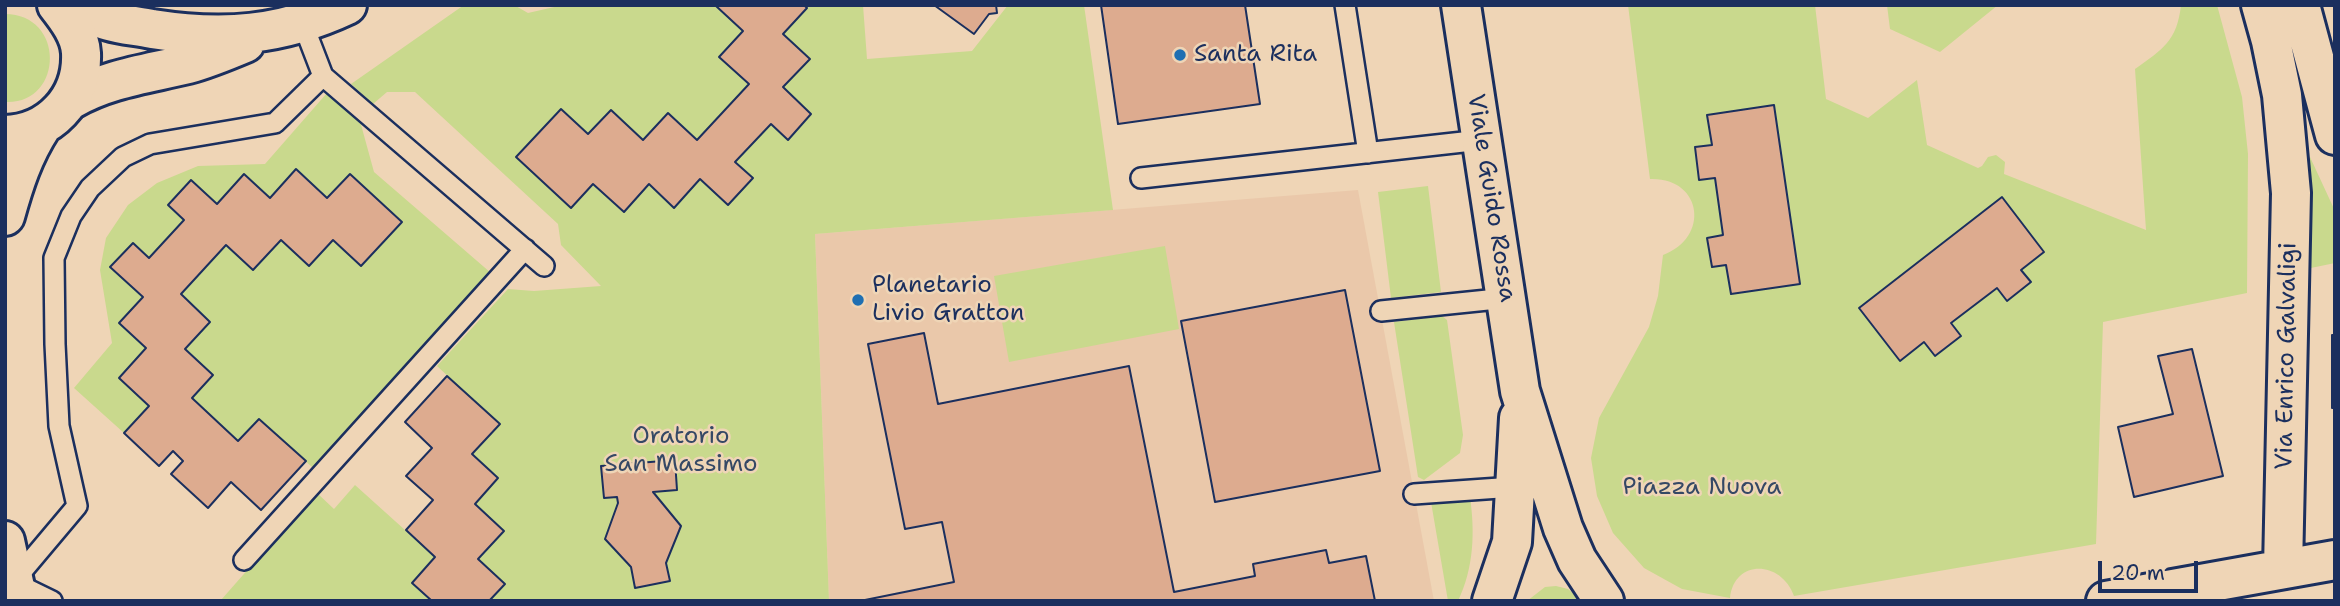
<!DOCTYPE html>
<style>
body{margin:0}
#map{position:relative;width:2340px;height:606px;overflow:hidden;background:#efd5b6;font-family:"Shantell Sans",sans-serif}
canvas{display:block}
.frame{position:absolute;inset:0;border:7px solid #1b2f5e;pointer-events:none}
.scale{position:absolute;left:2098px;top:561px;width:100px;height:32px;box-sizing:border-box;border:4px solid #1b2f5e;border-top:0;padding-left:9px;font-size:21px;line-height:24px;white-space:nowrap;color:#1b2f5e;-webkit-text-stroke:5px #efd5b6;paint-order:stroke}
</style>
<div id="map">
<canvas width="2340" height="606"></canvas>
<div class="frame"></div>
<div class="scale">20 m</div>
</div>
<script>
const ctx = document.querySelector('canvas').getContext('2d');
ctx.lineJoin = 'round';
function paint(path, color) { ctx.fillStyle = color; ctx.fill(path, 'evenodd'); }
function stroke(path, color, width, dash) { ctx.strokeStyle = color; ctx.lineWidth = width; ctx.lineCap = dash ? 'butt' : 'round'; ctx.setLineDash(dash || []); ctx.stroke(path); }
function label(font, color, halo, rows, align = 'center') {
  ctx.font = font + ' "Shantell Sans",sans-serif'; ctx.lineWidth = 5; ctx.setLineDash([]); ctx.textBaseline = 'middle'; ctx.strokeStyle = halo; ctx.fillStyle = color; for (const [text, x, y, turn = 0] of rows) {
    ctx.save(); ctx.translate(x, y); ctx.rotate((+turn || 0) * Math.PI / 180); ctx.textAlign = isNaN(turn) ? turn : align; if (halo) ctx.strokeText(text, 0, 0); ctx.fillText(text, 0, 0); ctx.restore();
  }
}
paint(new Path2D(`
 M1358 190 1434 601H829L815 234Z`), '#eac8aa');
paint(new Path2D(`
 M464 5H514L528 13 563 5H716L743 31 749 84 697 140 668 113 643 140 611 110 588 134 561 109 517 157 593 184 623 212 649 184 674 207 700 179 728 205 752 178 735 162 771 124 788 140 811 115 783 87 809 59 783 34 804 5H863L867 59 972 51 1008 5H1084L1113 210 815 234 829 601H489L478 559 504 531 475 504 472 454 499 424 437 366 508 289 534 291 601 286 561 245 558 224 415 92H387L373 104 351 84Z
 M1628 5H1815L1826 99 1868 118 1917 80 1927 145 1978 168 1982 166 1988 157 1996 155 2005 162 2004 174 2146 230 2135 69C2163 49 2177 41 2181 5H2217L2242 97 2248 154 2247 293 2103 322 2096 544 1794 596C1781 560 1734 559 1730 598L1682 589 1644 568 1613 533 1597 496 1591 458 1599 418 1649 327 1658 296 1663 255C1711 237 1702 177 1650 179Z
 M1887 5H1998L1940 52 1890 29Z
 M5 14C66 14 64 105 5 102Z
 M327 93 360 121 374 172 491 273 313 468 259 419 238 441 192 398 213 375 185 349 181 294 226 245 253 269 281 240H333L361 266 402 222 350 174 327 198 296 169 270 198 244 174 217 204 191 180 168 204 184 220 149 258 133 243 111 267 143 297 146 348 119 378 149 406 124 433 74 388 112 343 100 270 106 238 128 205 157 183 198 166 265 164Z
 M2310 157 2335 211V263L2306 269Z
 M1428 186 1441 292 1391 298 1378 192Z
 M1165 246 1179 329 1009 362 994 276Z
 M1442 316 1447 320 1463 435 1460 453 1424 480 1418 477 1394 322Z
 M355 485 435 557 412 582 432 601 221 600 316 492 334 509Z
 M1470 497C1475 532 1474 568 1458 601H1448L1431 502Z
 M1556 586 1568 589 1582 601H1527L1545 587Z`), '#c9d98d');
const building = new Path2D(`
 M804 5 807 8 783 34 810 59 783 87 811 114 788 140 771 124 735 162 753 178 728 205 700 179 674 208 649 184 624 212 593 184 571 208 516 157 561 109 588 134 611 110 643 140 668 113 697 140 749 84 719 57 743 31 716 6Z
 M934 5H996L997 13 989 14 974 34Z
 M1101 5H1245L1260 104 1118 124Z
 M1774 105 1800 284 1731 294 1726 265 1712 267 1707 238 1723 235 1715 178 1699 180 1695 147 1712 145 1707 115Z
 M296 169 327 198 350 174 402 222 361 266 333 240 309 266 281 240 253 270 226 245 181 294 210 322 185 349 213 375 192 398 238 441 259 419 306 461 261 510 231 482 208 508 171 474 183 461 173 451 159 466 124 433 149 406 119 378 146 348 119 323 143 297 110 267 133 243 149 258 184 220 168 205 191 180 217 204 244 174 270 198Z
 M2002 197 2044 252 2021 270 2031 282 2007 301 1997 288 1951 323 1961 336 1935 356 1924 342 1900 361 1859 308Z
 M1345 290 1380 471 1215 502 1181 321Z
 M924 333 938 404 1129 366 1174 592 1255 576 1253 564 1326 550 1329 563 1366 556 1375 601H860L954 582 942 522 905 529 868 344Z
 M2332 335H2335V408H2332Z
 M2192 349 2223 476 2134 497 2118 427 2173 414 2158 356Z
 M447 376 500 424 472 454 498 478 475 504 504 531 478 559 505 584 489 601H432L412 583 435 557 406 530 433 500 406 476 432 448 405 422Z
 M675 460 677 490 653 492 681 526 666 563 670 581 635 588 631 567 605 539 618 503 617 497 604 498 601 466Z`);
paint(building, '#ddab8f');
stroke(building, '#1b2f5e', 2);
const lane = new Path2D(`
 M1345 5 1368 153
 M303 24 323 76 544 266
 M1141 178 1481 140
 M1381 311 1507 298
 M1414 494 1514 487
 M244 560 525 249
 M52 601 13 582 77 506 59 426 55 344 54 258 71 216 90 188 123 157 150 144 275 123 323 76`);
const street = new Path2D(`
 M69 5C82 10 95 17 109 21 122 25 138 26 152 29 223 40 281 36 347 5
 M1461 5 1520 391 1563 528 1577 560 1604 601
 M72 99C109 78 147 74 188 64 207 59 226 51 245 43
 M1492 601 1512 542 1519 418`);
const secondary = new Path2D(`
 M2261 5 2271 41 2282 95 2291 193 2283 569
 M2300 5 2335 135
 M5 135C49 134 83 99 81 53 80 35 68 19 57 5
 M5 216C14 184 23 155 42 126
 M5 541 18 601
 M2106 601 2335 560`);
stroke(lane, '#1b2f5e', 24);
stroke(street, '#1b2f5e', 44);
stroke(secondary, '#1b2f5e', 44);
stroke(lane, '#efd5b6', 19);
stroke(street, '#efd5b6', 38);
stroke(secondary, '#efd5b6', 38);
for (const [x, y, r, color] of [
 [1180,55,7,"#1f6fb2"],
 [858,300,7,"#1f6fb2"]
]) { const dot = new Path2D(); dot.arc(x, y, r, 0, 2 * Math.PI); ctx.fillStyle = color; ctx.fill(dot); stroke(dot, '#efd5b6', 2.5); }
label('24px', '#1b2f5e', '#efd5b6', [
 ["Santa Rita",1194,55],
 ["Planetario",872,286],
 ["Livio Gratton",872,314]
], 'left');
label('24px', '#1b2f5e', '#efd5b6', [
 ["Viale Guido Rossa",1491,198,81],
 ["Via Enrico Galvaligi",2287,356,-89]
]);
label('24px', '#354865', '#efd5b6', [
 ["Oratorio",681,437],
 ["San Massimo",681,465],
 ["Piazza Nuova",1702,488]
]);
</script>
